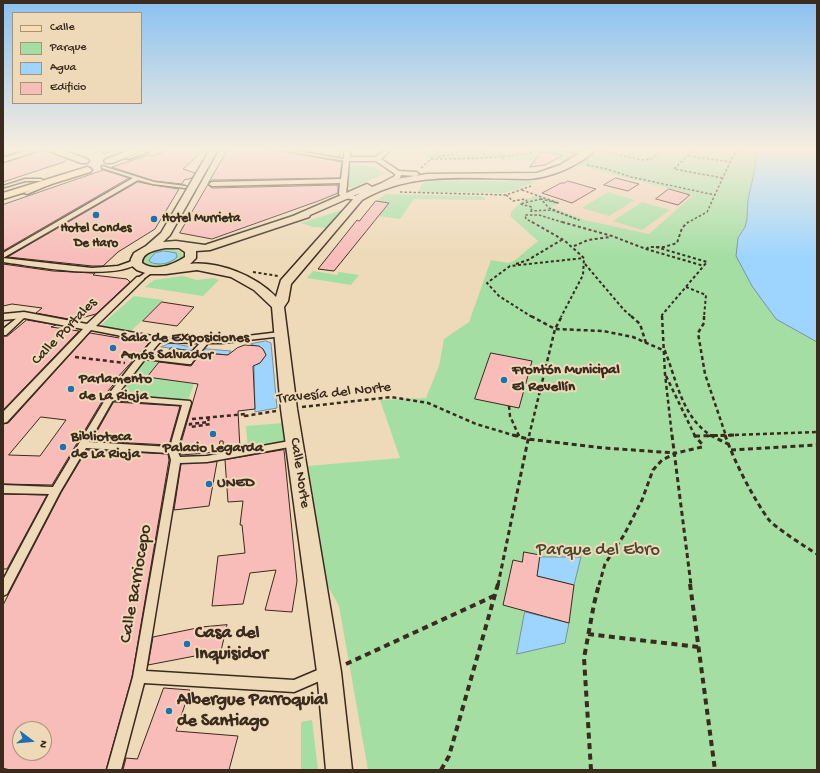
<!DOCTYPE html>
<meta charset="utf-8">
<style>
body{margin:0}
#map{position:relative;width:820px;height:773px;overflow:hidden;background:#eedab8;font-family:"Gochi Hand",sans-serif}
canvas{display:block}
.frame{position:absolute;inset:0;border:4px solid #3b2a1e;pointer-events:none}
.legend{position:absolute;left:12px;top:12px;width:130px;height:92px;box-sizing:border-box;background:#eedab8;border:1px solid #a6947a;margin:0;padding:5px 7px;list-style:none;font-size:12px;color:#3b2a1e}
.legend li{display:flex;align-items:center;gap:8px;height:20px}
.legend b{width:20px;border:1px solid #a6947a}
.north{position:absolute;left:12px;top:721px;width:40px;height:40px;box-sizing:border-box;background:#eedab8;border:1px solid #a6947a;border-radius:50%;rotate:106deg;font-size:11px;font-weight:700;line-height:16px;text-align:center;color:#3b2a1e}
.north::after{content:'';display:block;margin:auto;width:14px;height:18px;background:#1f6fb2;clip-path:polygon(50% 0,100% 100%,50% 72%,0 100%)}
</style>
<div id="map">
<canvas width="820" height="773"></canvas>
<div class="frame"></div>
<ul class="legend">
<li><b style="height:5px;background:#fcdcac"></b>Calle</li>
<li><b style="height:11px;background:#a4dea3"></b>Parque</li>
<li><b style="height:11px;background:#9ed5fe"></b>Agua</li>
<li><b style="height:11px;background:#f8bcb9"></b>Edificio</li>
</ul>
<div class="north">N</div>
</div>
<script>
const ctx = document.querySelector('canvas').getContext('2d');
ctx.lineJoin = 'round';
function paint(path, color) { ctx.fillStyle = color; ctx.fill(path, 'evenodd'); }
function stroke(path, color, width, dash) { ctx.strokeStyle = color; ctx.lineWidth = width; ctx.lineCap = dash ? 'butt' : 'round'; ctx.setLineDash(dash || []); ctx.stroke(path); }
function label(font, color, halo, rows, align = 'center') {
  ctx.font = font + ' "Gochi Hand",sans-serif'; ctx.lineWidth = 4; ctx.setLineDash([]); ctx.textBaseline = 'middle'; ctx.strokeStyle = halo; ctx.fillStyle = color; for (const [text, x, y, turn = 0] of rows) {
    ctx.save(); ctx.translate(x, y); ctx.rotate((+turn || 0) * Math.PI / 180); ctx.textAlign = isNaN(turn) ? turn : align; if (halo) ctx.strokeText(text, 0, 0); ctx.fillText(text, 0, 0); ctx.restore();
  }
}
paint(new Path2D(`
 M576 165 618 177 693 195 649 234 585 220 550 207 560 202 528 191Z`), '#f1d1b8');
paint(new Path2D(`
 M422 148H545L581 153 566 162 555 159 550 153 542 152 533 160 436 159 426 158 428 155 416 153Z
 M606 148H761L756 159 747 219 745 227 738 238 736 256 749 281 776 319 817 342V770H368L339 606 326 583 308 466 400 458 380 400 426 398 439 366 444 339 469 322 491 260 508 263 514 261 538 241 511 217V212L522 201 537 195 561 202 551 207 585 220 649 234 693 195 576 165Z
 M356 164 374 167 386 173 354 187 346 188 350 167Z
 M428 181H536L518 189 504 193 418 192 422 184Z
 M608 192 635 200 609 216 582 208Z
 M386 194 479 196 484 197 485 200 414 199 400 219 378 216 389 203 376 201Z
 M642 202 670 210 642 230 613 221Z
 M342 210H347L331 228 313 227 301 223Z
 M170 248 181 252 183 256C177 267 151 272 143 261 146 250 160 249 170 248ZM164 251H169L166 263 157 264 155 253Z
 M313 271 337 275 339 272 359 275 351 285 307 278Z
 M183 276 197 280 214 278 219 280 203 296 145 287 154 280Z
 M134 296 163 300 131 331 100 326Z
 M144 350 197 358 192 366 157 364 147 376 194 384 187 403 105 397Z
 M284 423 287 441 248 449 246 426Z
 M312 720 318 770H301V722Z`), '#a4dea3');
const water = new Path2D(`
 M761 148H817V342L776 319 752 286 736 256 738 238 745 227 747 219 748 200 754 173 756 159Z
 M164 251 176 253 177 257C170 264 159 266 150 262L149 260 155 253Z
 M266 341 271 343 277 408 255 412 254 365 260 363 266 355 263 349 251 344Z
 M171 343 196 348 231 351 228 355 161 347Z
 M539 557H581L574 585 537 576Z
 M525 612 569 623 565 643 517 654Z`);
paint(water, '#9ed5fe');
stroke(water, '#7691a4', 1);
const building = new Path2D(`
 M3 148H31L3 156Z
 M173 148H206L183 169 195 173 192 178 184 180 182 184 154 181 112 167 148 155 152 156Z
 M229 148H266L342 162 340 178 212 180 209 182Z
 M291 148H341L339 157Z
 M44 150 67 159 64 162 3 182V163Z
 M542 152 563 155 545 165 530 167Z
 M104 170 129 178 3 251V205Z
 M616 178 639 184 628 191 604 185Z
 M568 181 596 189 572 203 542 193 561 183H564Z
 M138 182 153 185 179 189 155 229 118 252 103 266H92L8 257Z
 M208 185 212 188 338 185V193L321 200 212 239 180 233Z
 M669 189 690 195 678 205 656 199Z
 M376 201 389 203 334 271 318 269 357 220 359 221Z
 M3 264 53 271 95 273 93 275 127 279 130 282 96 314 74 320 36 313 42 308 12 304 3 306Z
 M162 302 194 307 177 326 143 321Z
 M27 320 56 325 51 327 79 331 3 410V336H7Z
 M90 333 149 343 116 379H118L102 398H104L52 485 3 484V424L8 423ZM41 417 66 420 40 456 9 455Z
 M245 345 259 346 263 349 266 355 260 363 253 366 255 409 238 411 240 449 224 451 223 441H220L218 452 181 455 179 450 198 384 147 377 159 362 191 366 197 358V356L202 353 228 355 237 348Z
 M171 348 191 351 192 354H188L185 357 165 355Z
 M491 353 532 361 519 408 475 399Z
 M114 402 180 406 169 445 92 441Z
 M87 450 168 454 169 460 132 677 106 770H10L3 768V605L61 493ZM20 729H44V753H20Z
 M284 450 297 581 292 612 265 610 276 570 250 573 243 604 212 606 218 556 245 553 242 525H240L243 501 228 502 225 460Z
 M217 462 209 506 174 510 181 464Z
 M3 494 47 495 7 569H3Z
 M524 552 540 555 537 576 574 585 569 623 503 605 513 560 522 562Z
 M227 625 221 651 148 665 153 637 202 627Z
 M164 688 190 690 176 731 238 736 229 770H123L126 758 137 759Z`);
paint(building, '#f8bcb9');
stroke(building, '#3b2a1e', 1);
const service = new Path2D(`
 M113 148H118L104 153 103 152Z
 M149 148H152L148 152 128 159 126 158 146 150Z
 M25 179H41L43 180 41 181H25L5 187 3 186Z
 M48 183 51 184 27 194 24 193Z`);
const pedestrian = new Path2D(`
 M267 148H280L348 160 346 161Z
 M102 166 154 182 185 186 187 187 185 188 153 184 138 180 3 258V253L133 178 102 168Z
 M152 268 155 270 154 271 142 280H138V278Z
 M24 313 27 315 26 316 6 335H3V329L22 314Z
 M280 332H283L284 334 283 336 222 343H208L199 354H196L192 352 200 343 160 342 149 355 186 359 189 355H195L196 357 191 364H188L145 359 117 395 190 401 191 403 177 450 180 457 207 456 295 440 298 441 299 443 298 445 295 446 207 462 180 463 146 671 294 680 327 666 331 668 333 672 331 676 294 692 144 683 121 770H107L133 677 171 460 169 453 86 448 60 492 7 594 3 596V580L49 494 3 493V485L53 487 108 395 133 363 155 338 222 339ZM113 400 182 405 170 447 89 442Z`);
const minor = new Path2D(`
 M38 148H47L3 162V158Z
 M345 148H351L350 157H376L387 148H393L381 159 399 171 416 172 419 174 416 176 401 175 400 178 384 186 381 184 382 183 395 176V174L376 161H349L346 195 355 196 365 191 368 193C360 201 351 200 341 197L339 194 340 183 212 186 209 184 212 182 341 179Z
 M553 148H568L589 153 586 155Z
 M3 258 92 268 118 266 135 260 139 262C117 282 32 266 3 262Z
 M137 277H143L144 279 96 326 158 337 161 338 163 340 161 342 158 343 91 330 7 422 3 423V412L83 329 24 318 3 320V314L24 312 87 324Z`);
const secondary = new Path2D(`
 M211 148H219L170 235 163 242 176 241 205 245 293 216 367 184 372 187 390 180 427 174 537 173 560 165 588 148H598C581 165 551 178 527 179 471 179 413 170 362 200L291 284 288 301 284 307 297 409 341 672 352 770H326L317 672 281 409 272 307 254 290 231 277 197 270 166 274H148L137 270 130 264 131 259 134 253 146 246 161 233ZM360 193 356 196 281 280 276 297C256 276 219 261 190 264L196 258V251L210 250 309 217 310 215ZM165 248H179L185 252V257C173 265 155 272 142 263 142 252 156 250 165 248Z`);
const primary = new Path2D(`
 M42 148H56L87 159 89 161 87 163H81Z
 M136 148H149L112 163H106L104 161 106 159Z
 M87 167 90 168 92 170 90 172 3 199V193Z`);
stroke(service, '#3b2a1e', 3);
stroke(pedestrian, '#3b2a1e', 3);
stroke(minor, '#3b2a1e', 3);
stroke(secondary, '#3b2a1e', 3);
stroke(primary, '#3b2a1e', 3);
stroke(new Path2D(`
 M476 148 487 157
 M500 148 503 160
 M695 148 674 169 723 178
 M728 148 737 150
 M602 151 642 160 651 159 661 152
 M689 156 731 162
 M438 157 479 148
 M431 159C469 159 507 158 545 150V148
 M587 165 607 169 631 177 715 195
 M421 168 443 148
 M522 190 558 203 541 199 549 208 579 220 552 210 531 211V214
 M400 192 506 195 531 186
 M506 195 513 201 525 199 527 201
 M531 211 532 207 520 204 541 199
 M534 223 526 219 525 215H539L565 223
 M687 223 707 212 731 160 739 148`), '#3b2a1e', 1.5, [2.5, 2]);
stroke(new Path2D(`
 M532 222 565 241 584 258 583 275 561 317
 M562 222 612 236 646 249 704 266
 M574 246 588 240 610 237
 M656 247 707 262 662 315V317
 M646 249 649 247H664L677 243 682 228 688 222
 M516 264 528 260 563 239
 M585 264 624 310 632 317
 M253 272 278 276
 M686 287 706 295 704 317
 M532 317 499 296 487 283 510 266 584 258`), '#3b2a1e', 2, [3, 2.5]);
stroke(new Path2D(`
 M531 316 555 329 603 331 633 337 665 351C677 381 682 418 712 436
 M631 316 640 324 646 343
 M662 316 665 374 672 436
 M704 316V323L698 333 705 374 726 436
 M75 357 125 363
 M666 376 695 436
 M509 406 510 416 519 436
 M302 407 391 397 428 403 476 424 516 436
 M209 417 208 422 190 424V427L211 424
 M192 419 246 414 245 416 276 411
 M529 436 555 329 562 316`), '#3b2a1e', 2.5, [4, 3]);
stroke(new Path2D(`
 M513 435 528 439 604 448 676 453
 M518 435 519 436
 M672 435 691 585
 M710 435 728 444
 M725 435C734 461 753 498 769 520 776 528 807 548 817 554
 M731 450 817 445
 M498 585 529 435
 M599 585 605 564 624 535 642 500 653 470 662 460 676 453 702 447V444L694 435`), '#3b2a1e', 3, [5, 3.5]);
stroke(new Path2D(`
 M690 584 715 770
 M588 634 698 647
 M346 664 496 595
 M441 770 449 756 498 584
 M591 770 584 658 594 604 599 584`), '#3b2a1e', 4, [6, 4.5]);
paint(service, '#eedab8');
paint(pedestrian, '#eedab8');
paint(minor, '#eedab8');
paint(secondary, '#eedab8');
paint(primary, '#fcdcac');
stroke(new Path2D(`
 M707 436 817 432`), '#3b2a1e', 2.5, [4, 3]);
stroke(new Path2D(`
 M695 436 737 435`), '#3b2a1e', 3, [5, 3.5]);
const sky = ctx.createLinearGradient(0, 0, 0, 257);
sky.addColorStop(0, '#8ac1f1');
sky.addColorStop(0.58, '#f7eedf');
sky.addColorStop(1, '#f7eedf00');
ctx.fillStyle = sky;
ctx.fillRect(0, 0, 820, 257);
for (const [x, y, r, color] of [
 [96,215,4,"#1f6fb2"],
 [154,219,4,"#1f6fb2"],
 [113,348,4,"#1f6fb2"],
 [504,380,4,"#1f6fb2"],
 [71,389,4,"#1f6fb2"],
 [213,434,4,"#1f6fb2"],
 [63,447,4,"#1f6fb2"],
 [209,484,4,"#1f6fb2"],
 [187,644,4,"#1f6fb2"],
 [169,711,4,"#1f6fb2"]
]) { const dot = new Path2D(); dot.arc(x, y, r, 0, 2 * Math.PI); ctx.fillStyle = color; ctx.fill(dot); stroke(dot, '#eedab8', 1.5); }
label('bold 13px', '#3b2a1e', '#eedab8', [
 ["Hotel Murrieta",162,219],
 ["Hotel Condes",96,229,"center"],
 ["De Haro",96,244,"center"]
], 'left');
label('15px', '#3b2a1e', '#eedab8', [
 ["Calle Portales",65,332,-46],
 ["Travesía del Norte",334,394,-6],
 ["Calle Norte",299,473,81]
]);
label('bold 15px', '#3b2a1e', '#eedab8', [
 ["Sala de Exposiciones",121,339],
 ["Amós Salvador",121,356],
 ["Frontón Municipal",512,371],
 ["El Revellín",512,388],
 ["Parlamento",79,380],
 ["de La Rioja",79,397],
 ["Biblioteca",71,438],
 ["de La Rioja",71,455],
 ["Palacio Legarda",213,449,"center"],
 ["UNED",217,484]
], 'left');
label('18px', '#4b4532', '#eedab8', [
 ["Parque del Ebro",598,551]
]);
label('18px', '#3b2a1e', '#eedab8', [
 ["Calle Barriocepo",137,584,-80]
]);
label('bold 18px', '#3b2a1e', '#eedab8', [
 ["Casa del",195,634],
 ["Inquisidor",195,655],
 ["Albergue Parroquial",177,701],
 ["de Santiago",177,722]
], 'left');
</script>
